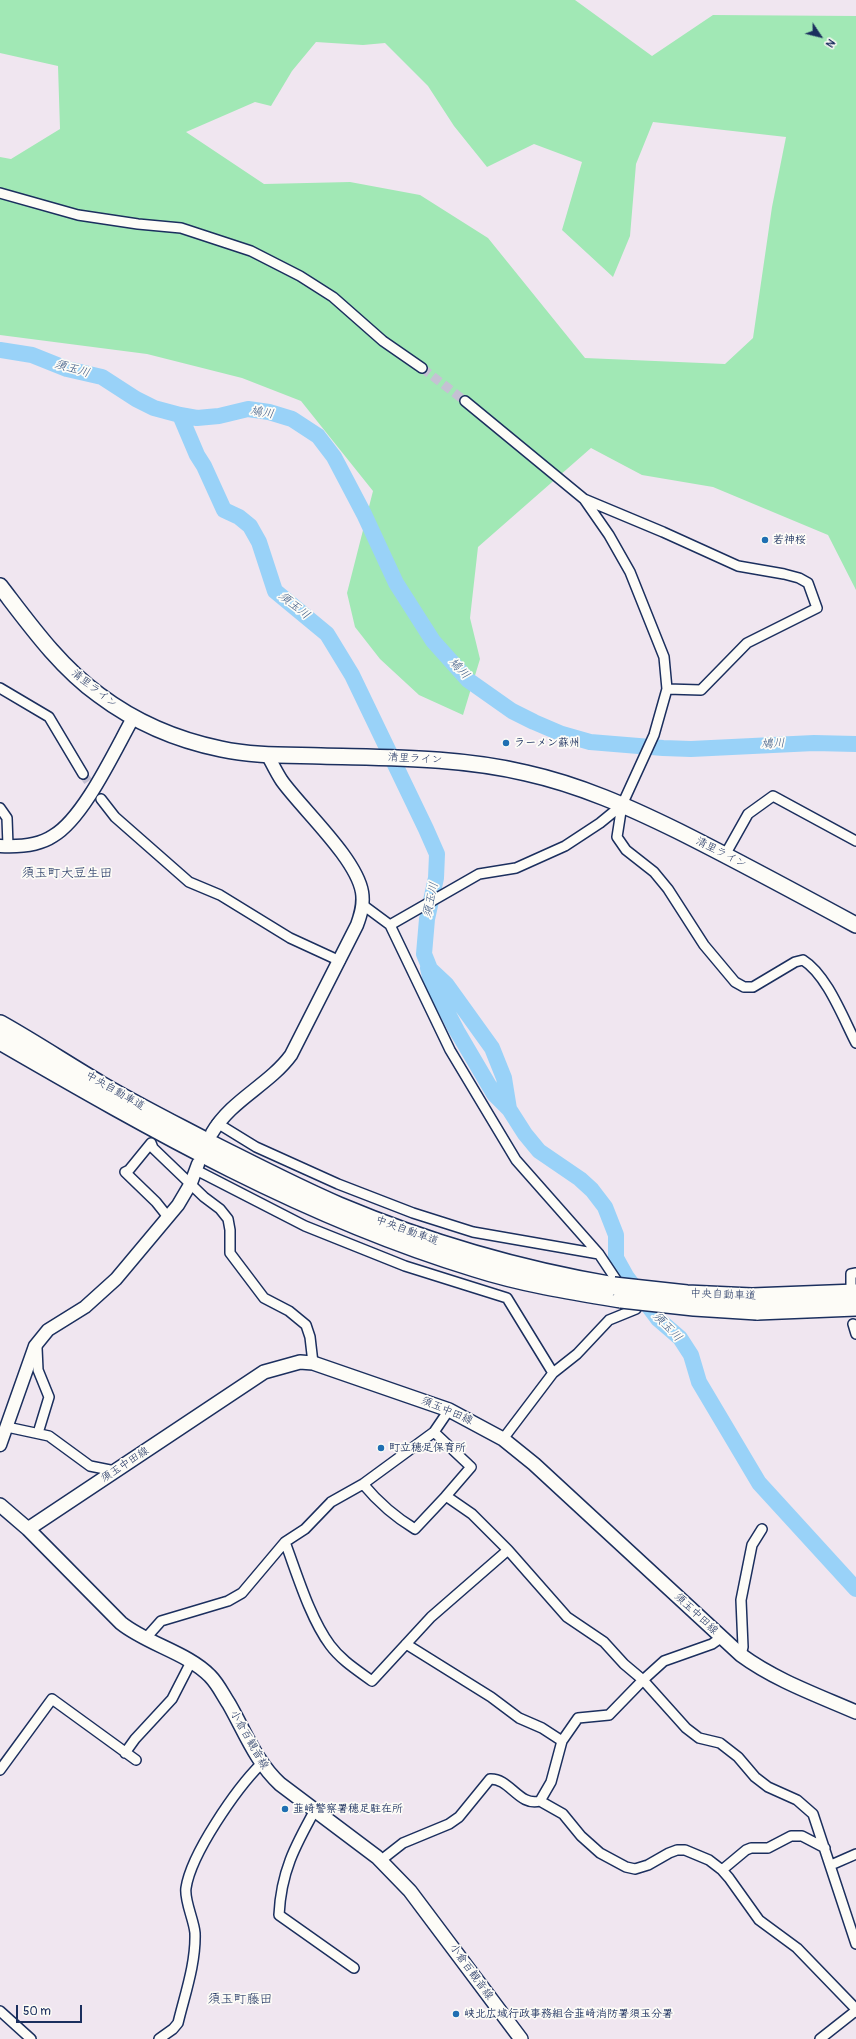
<!DOCTYPE html>
<meta charset="utf-8">
<style>
body{margin:0}
#map{position:relative;width:856px;height:2039px;overflow:hidden;background:#f0e6f0;font-family:Pangolin,sans-serif}
canvas{display:block}
.north{position:absolute;left:800px;top:16px;width:40px;height:40px;-webkit-text-stroke:3px #fdfcf7;paint-order:stroke;rotate:125deg;font-size:11px;font-weight:700;line-height:16px;text-align:center;color:#1b2f5e}
.north::after{content:'';display:block;margin:auto;width:14px;height:18px;background:#1b2f5e;clip-path:polygon(50% 0,100% 100%,50% 72%,0 100%)}
.scale{position:absolute;left:16px;top:2005px;width:66px;height:18px;box-sizing:border-box;border:2px solid #1b2f5e;border-top:0;padding-left:5px;font-size:12px;line-height:14px;white-space:nowrap;color:#1b2f5e;-webkit-text-stroke:3px #fdfcf7;paint-order:stroke}
</style>
<div id="map">
<canvas width="856" height="2039"></canvas>
<div class="north">N</div>
<div class="scale">50 m</div>
</div>
<script>
const ctx = document.querySelector('canvas').getContext('2d');
ctx.lineJoin = 'round';
function paint(path, color) { ctx.fillStyle = color; ctx.fill(path, 'evenodd'); }
function stroke(path, color, width, dash) { ctx.strokeStyle = color; ctx.lineWidth = width; ctx.lineCap = dash ? 'butt' : 'round'; ctx.setLineDash(dash || []); ctx.stroke(path); }
function label(font, color, halo, rows, align = 'center') {
  ctx.font = font + ' Pangolin,"Klee One",sans-serif'; ctx.lineWidth = 3.5; ctx.setLineDash([]); ctx.textBaseline = 'middle'; ctx.strokeStyle = halo; ctx.fillStyle = color; for (const [text, x, y, turn = 0] of rows) {
    ctx.save(); ctx.translate(x, y); ctx.rotate((+turn || 0) * Math.PI / 180); ctx.textAlign = isNaN(turn) ? turn : align; if (halo) ctx.strokeText(text, 0, 0); ctx.fillText(text, 0, 0); ctx.restore();
  }
}
paint(new Path2D(`
 M0 0H575L652 56 713 15 856 16V590L828 535 713 487 642 475 591 448 478 547 470 618 480 659 463 715 419 695 380 659 355 627 347 593 373 491 301 401 242 378 147 354 0 335V157L11 159 60 129 58 66 0 53ZM316 42 363 45 385 43 428 86 454 126 487 167 534 144 582 162 562 230 613 277 630 236 636 164 653 122 786 137 772 207 753 338 725 364 585 358 488 238 420 195 350 182 264 184 186 132 255 102 271 106 292 71Z`), '#a1e8b5');
stroke(new Path2D(`
 M0 350 32 355 67 369 102 377 136 399 154 408 180 415 197 418 219 416 248 409 269 412 292 419 318 436 334 457 364 514 396 583 433 641 468 680 512 711 534 722 562 734 590 742 663 748 691 749 814 743 856 744
 M180 415 197 455 204 466 224 510 239 517 250 526 259 542 275 591 327 634 352 675 426 829 437 854 436 878 427 919 424 954 430 969 446 984 492 1048 504 1078 509 1109 525 1134 539 1151 580 1179 592 1190 605 1207 616 1235V1258L626 1276 658 1319 680 1338 691 1355 699 1382 759 1483 856 1589
 M428 968 431 981 457 1031 494 1094 509 1109`), '#99d2f8', 16);
stroke(new Path2D(`
 M422 368 465 401
 M83 774 96 793`), '#c5c1d3', 9, [9, 4.5]);
const minor = new Path2D(`
 M0 193 78 215 138 224 181 228 251 251 300 276 333 297 383 341 422 368
 M465 401 584 499 663 532 738 566 784 574 799 578 808 583 817 608 747 643 701 690 667 689
 M584 499 609 535 630 572 664 657 667 689 654 735 622 805 617 837 626 850 654 872 668 889 704 945 735 982 744 987H753L795 962 803 960C827 975 843 1018 856 1043
 M0 688 49 717 83 774
 M101 799 115 817 189 882 220 895 290 938 340 961
 M0 808 7 818 8 846
 M725 855 748 814 773 796 856 841
 M363 905 390 925 450 1050 516 1160 599 1254 621 1287
 M390 925 479 874 516 868 565 846 600 823 622 805
 M217 1123 256 1147 338 1184 413 1213 473 1232 599 1254
 M196 1170 305 1226 405 1266 507 1298 553 1373
 M168 1217 156 1202 125 1172 129 1170 151 1143 153 1148 204 1197 220 1209 228 1219 230 1230V1253L264 1298 289 1311 306 1325 310 1337 313 1363
 M851 1285V1274L856 1273
 M853 1324 856 1334
 M37 1348 38 1370 49 1397 38 1433
 M7 1427 49 1436 90 1466 115 1471
 M434 1432 471 1467 446 1496 472 1514 508 1550 567 1617 604 1642 624 1664 643 1680 686 1728 699 1738 720 1743 738 1757 755 1777 768 1787 797 1800 813 1814 856 1944
 M503 1439 553 1373 577 1354 609 1320 636 1309 630 1299
 M363 1484C378 1502 395 1517 415 1529L446 1496
 M285 1542C297 1574 310 1618 330 1645 341 1660 357 1670 372 1681L431 1617 508 1550
 M145 1639 161 1621 228 1601 242 1593 285 1542 305 1529 331 1502 363 1484 434 1432 449 1410
 M406 1644 491 1697 519 1718 542 1728 562 1741
 M741 1655 743 1647 741 1600 752 1545 762 1529
 M125 1753 135 1739 172 1699 191 1662
 M0 1770 52 1699 136 1760
 M540 1801 551 1782 562 1741 578 1718 609 1715 643 1680 664 1661 712 1644 722 1637
 M315 1810C295 1846 281 1872 279 1915L354 1968
 M380 1861 403 1843 449 1824 459 1817 490 1779C510 1778 519 1807 540 1801L563 1814 581 1836 600 1853 626 1867 635 1869 648 1865 669 1853 677 1850H685L709 1860 722 1870 729 1878 759 1920 797 1948 856 2009
 M831 1865 856 1854
 M722 1870 746 1850 751 1848H768L791 1836H802L825 1848
 M0 2011 31 2039
 M159 2039 173 2029 178 2023C185 1994 196 1963 195 1933 194 1920 184 1900 186 1888 191 1854 236 1789 261 1764
 M820 2039 853 2013 856 2012`);
const tertiary = new Path2D(`
 M0 846C18 847 38 846 53 836 84 818 115 750 133 718
 M212 1133C231 1100 269 1085 291 1055L357 925C361 914 364 904 362 892 356 858 303 810 282 781 276 772 272 763 267 754
 M0 1445 35 1346 48 1330 85 1307 116 1279 178 1205 191 1183 198 1164`);
const secondary = new Path2D(`
 M0 1505 28 1529 121 1623C147 1644 188 1653 210 1676 218 1684 223 1695 229 1704 245 1732 256 1762 280 1784L377 1857 410 1891 521 2039
 M28 1529 264 1372 300 1362 313 1363 449 1410 503 1439 534 1464 741 1655C775 1680 817 1695 856 1712`);
const trunk = new Path2D(`
 M0 586C30 625 59 666 99 695 135 722 177 740 221 749 253 756 288 755 321 756 390 758 459 757 526 773 580 785 629 807 678 831 738 861 797 893 856 925`);
const motorway = new Path2D(`
 M0 1024C34 1043 67 1065 101 1085 137 1106 175 1125 211 1144 253 1165 295 1187 339 1206 427 1243 520 1270 614 1286
 M0 1041C152 1129 306 1217 475 1268 522 1283 572 1291 621 1299
 M752 1297 856 1293
 M757 1311 856 1307`);
stroke(minor, '#1b2f5e', 12);
stroke(tertiary, '#1b2f5e', 15);
stroke(secondary, '#1b2f5e', 16);
stroke(trunk, '#1b2f5e', 18);
stroke(motorway, '#1b2f5e', 20);
stroke(minor, '#fdfcf7', 9);
stroke(tertiary, '#fdfcf7', 12);
stroke(secondary, '#fdfcf7', 13);
stroke(trunk, '#fdfcf7', 15);
stroke(motorway, '#fdfcf7', 17);
const motorwayBridge = new Path2D(`
 M614 1286 687 1294 752 1297
 M621 1299 694 1307 757 1311`);
stroke(motorwayBridge, '#1b2f5e', 20, []);
stroke(motorwayBridge, '#fdfcf7', 17);
for (const [x, y, r, color] of [
 [765,540,4,"#1f6fb2"],
 [506,743,4,"#1f6fb2"],
 [381,1448,4,"#1f6fb2"],
 [285,1809,4,"#1f6fb2"],
 [456,2014,4,"#1f6fb2"]
]) { const dot = new Path2D(); dot.arc(x, y, r, 0, 2 * Math.PI); ctx.fillStyle = color; ctx.fill(dot); stroke(dot, '#fdfcf7', 1.5); }
label('bold 11px', '#1b2f5e', '#fdfcf7', [
 ["若神桜",773,540],
 ["ラーメン蘇州",514,743],
 ["町立穂足保育所",389,1448],
 ["韮崎警察署穂足駐在所",293,1809],
 ["峡北広域行政事務組合韮崎消防署須玉分署",464,2014]
], 'left');
label('11px', '#1b2f5e', '#fdfcf7', [
 ["清里ライン",94,689,38],
 ["清里ライン",415,759,3],
 ["清里ライン",721,853,27],
 ["中央自動車道",115,1091,30],
 ["中央自動車道",407,1231,20],
 ["中央自動車道",723,1295,2],
 ["須玉中田線",447,1411,23],
 ["須玉中田線",125,1465,-33],
 ["須玉中田線",696,1614,43],
 ["小倉百観音線",249,1740,60],
 ["小倉百観音線",471,1972,54]
]);
label('italic 12px', '#3a5884', '#fdfcf7', [
 ["須玉川",72,369,16],
 ["鳩川",262,413,9],
 ["須玉川",294,606,39],
 ["鳩川",459,669,47],
 ["鳩川",773,744,-2],
 ["須玉川",431,900,-78],
 ["須玉川",667,1327,46]
]);
label('13px', '#1b2f5e', '#fdfcf7', [
 ["須玉町大豆生田",67,874],
 ["須玉町藤田",240,2000]
]);
</script>
